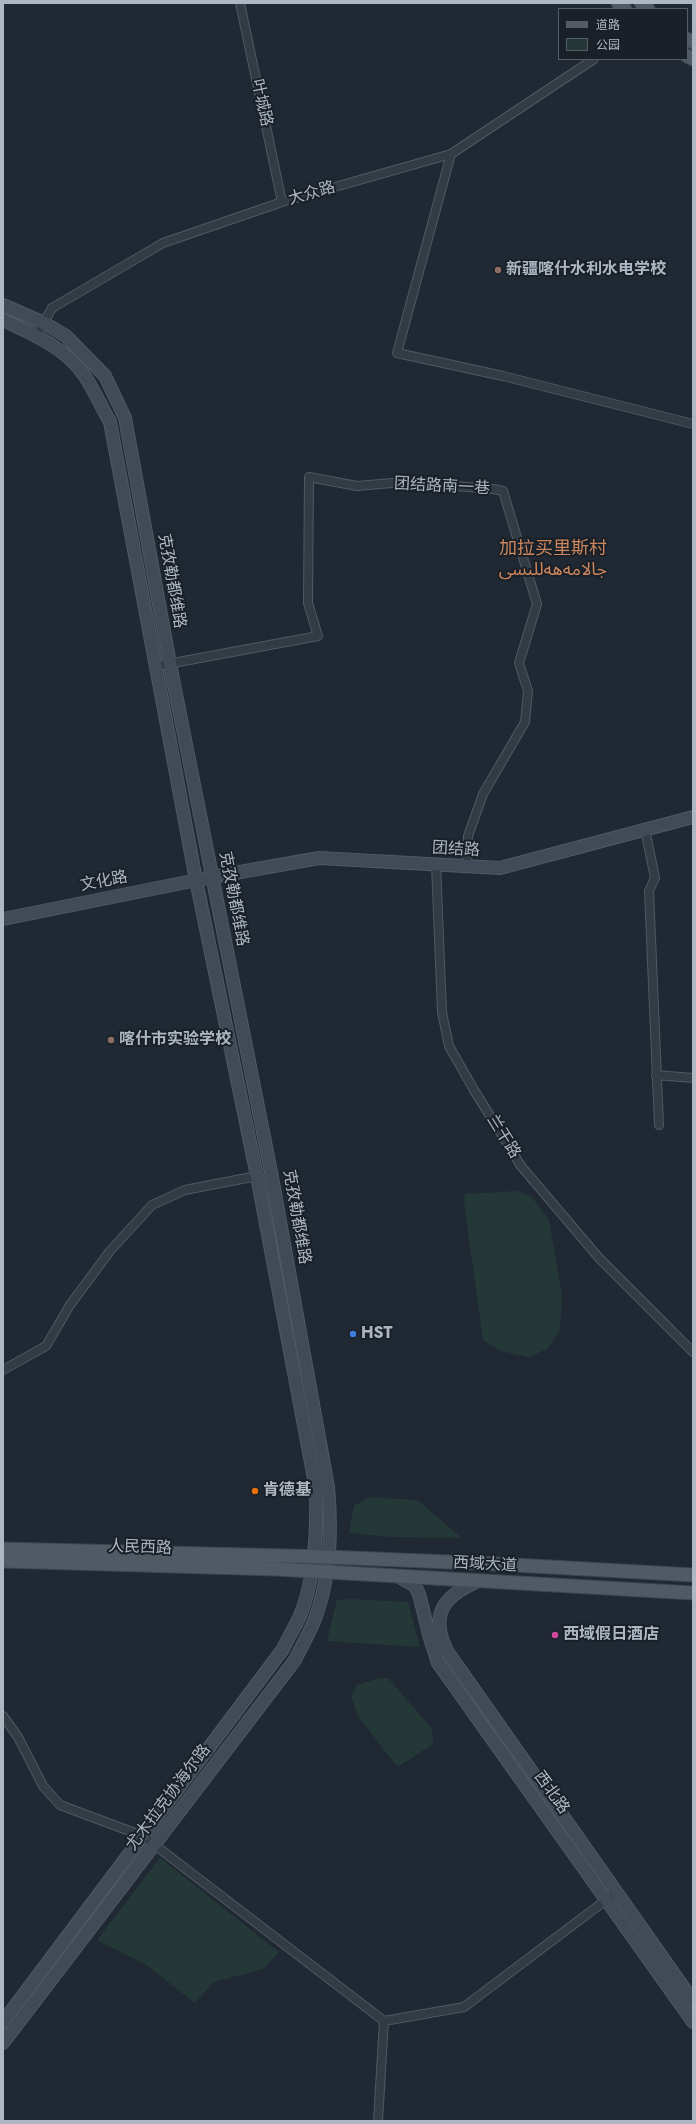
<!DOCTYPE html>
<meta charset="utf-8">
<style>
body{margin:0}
#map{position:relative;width:696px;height:2124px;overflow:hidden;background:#202933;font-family:Jost,"Noto Sans SC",sans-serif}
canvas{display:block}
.frame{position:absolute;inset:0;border:4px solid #adb6c1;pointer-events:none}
.legend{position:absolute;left:558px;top:8px;width:130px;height:52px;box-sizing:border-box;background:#192028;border:1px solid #545c65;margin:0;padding:5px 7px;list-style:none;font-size:12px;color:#adb6c1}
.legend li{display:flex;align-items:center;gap:8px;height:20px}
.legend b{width:20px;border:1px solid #545c65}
</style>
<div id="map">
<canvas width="696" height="2124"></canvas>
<div class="frame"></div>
<ul class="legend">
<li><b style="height:5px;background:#515a64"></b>道路</li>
<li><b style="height:11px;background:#243837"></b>公园</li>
</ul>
</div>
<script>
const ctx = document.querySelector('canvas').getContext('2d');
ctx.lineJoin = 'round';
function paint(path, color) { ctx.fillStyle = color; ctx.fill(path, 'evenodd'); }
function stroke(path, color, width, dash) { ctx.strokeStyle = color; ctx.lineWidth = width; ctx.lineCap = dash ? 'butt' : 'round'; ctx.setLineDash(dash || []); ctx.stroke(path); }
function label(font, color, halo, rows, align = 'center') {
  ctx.font = font + ' Jost,"Noto Sans Arabic","Noto Sans SC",sans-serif'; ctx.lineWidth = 4; ctx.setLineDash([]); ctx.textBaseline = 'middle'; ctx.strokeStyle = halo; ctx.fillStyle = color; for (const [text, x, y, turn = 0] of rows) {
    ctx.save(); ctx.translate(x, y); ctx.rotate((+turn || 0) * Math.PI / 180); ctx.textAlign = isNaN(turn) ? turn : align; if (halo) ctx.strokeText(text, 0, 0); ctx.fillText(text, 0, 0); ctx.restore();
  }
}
paint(new Path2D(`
 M517 1191 532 1197 549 1220 562 1296 560 1330 547 1349 529 1357 501 1351 483 1340 464 1202 465 1194Z
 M369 1497 417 1500 462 1538 393 1537 349 1533 354 1506Z
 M352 1599 408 1602 420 1647 327 1641 337 1600Z
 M380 1678H388L432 1729 433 1744 399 1766 395 1764 358 1716 351 1696 357 1685Z
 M160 1858 279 1952 263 1969 214 1982 195 2003 145 1964 97 1940Z`), '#243837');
const street = new Path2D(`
 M240 3 282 202
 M451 154 397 353 503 376 693 424
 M37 335 52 308 163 243 282 202 451 154 594 59
 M157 666 318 636 308 603 309 477 357 486 404 482 493 489 503 491 537 604 519 663 528 691 525 722 483 794 468 836 467 866
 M645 829 655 878 649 891 659 1125
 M436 864 442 1012 449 1046 474 1090 521 1166 599 1258 693 1352
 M656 1075 693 1078
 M3 1370 46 1346 70 1305 110 1251 152 1205 185 1190 257 1176
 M3 1716 18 1737 43 1786 60 1805 143 1836 384 2021
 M378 2121 384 2021 464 2007 610 1897`);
const secondary = new Path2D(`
 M3 305 44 323 66 336 105 376 125 418 170 664 271 1172 328 1487C332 1530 331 1574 316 1616 311 1631 302 1645 295 1660L3 2043
 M3 320C33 334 68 349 86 378 95 392 102 408 110 422L196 880 257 1176 316 1489C317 1528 315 1580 300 1616 295 1627 288 1638 283 1649L3 2022
 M3 919 212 877 319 858 500 868 693 817
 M401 1578 415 1586 419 1594 430 1638 438 1663 693 2022
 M476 1582C442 1597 430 1616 447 1651L693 2001`);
const primary = new Path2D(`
 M618 3 625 9
 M641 3 648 9
 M687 39 693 42
 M687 56 693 59
 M3 1549 328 1557 497 1564 693 1575
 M3 1561 276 1569 693 1593`);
stroke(street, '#505962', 10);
stroke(secondary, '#505962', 14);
stroke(primary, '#3c444e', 15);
stroke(street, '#333b44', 8);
stroke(secondary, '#414b57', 12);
stroke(primary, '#515a64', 13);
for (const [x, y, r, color] of [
 [498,270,4,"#8d6e63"],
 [111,1040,4,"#8d6e63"],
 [353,1334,4,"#3f7fe0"],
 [255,1491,4,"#e8710a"],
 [555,1635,4,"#d1479c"]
]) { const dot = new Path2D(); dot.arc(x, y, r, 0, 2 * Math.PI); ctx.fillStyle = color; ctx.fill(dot); stroke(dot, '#192028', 1.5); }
label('16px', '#adb6c1', '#192028', [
 ["叶城路",261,103,78],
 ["大众路",312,194,-16],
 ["团结路南一巷",442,487,3],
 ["克孜勒都维路",171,581,80],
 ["团结路",456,850,3],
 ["文化路",104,882,-11],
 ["克孜勒都维路",233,899,79],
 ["兰干路",503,1137,58],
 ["克孜勒都维路",296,1217,80],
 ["人民西路",140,1548,2],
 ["西域大道",485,1565,3],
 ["西北路",551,1793,54],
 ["尤木拉克协海尔路",169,1798,-53]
]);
label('bold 16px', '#adb6c1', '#192028', [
 ["新疆喀什水利水电学校",506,270],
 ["喀什市实验学校",119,1040],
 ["HST",361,1334],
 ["肯德基",263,1491],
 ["西域假日酒店",563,1635]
], 'left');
label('18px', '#cb865e', '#192028', [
 ["加拉买里斯村",553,550],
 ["جالامەھەللىسى",553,571]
]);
</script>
